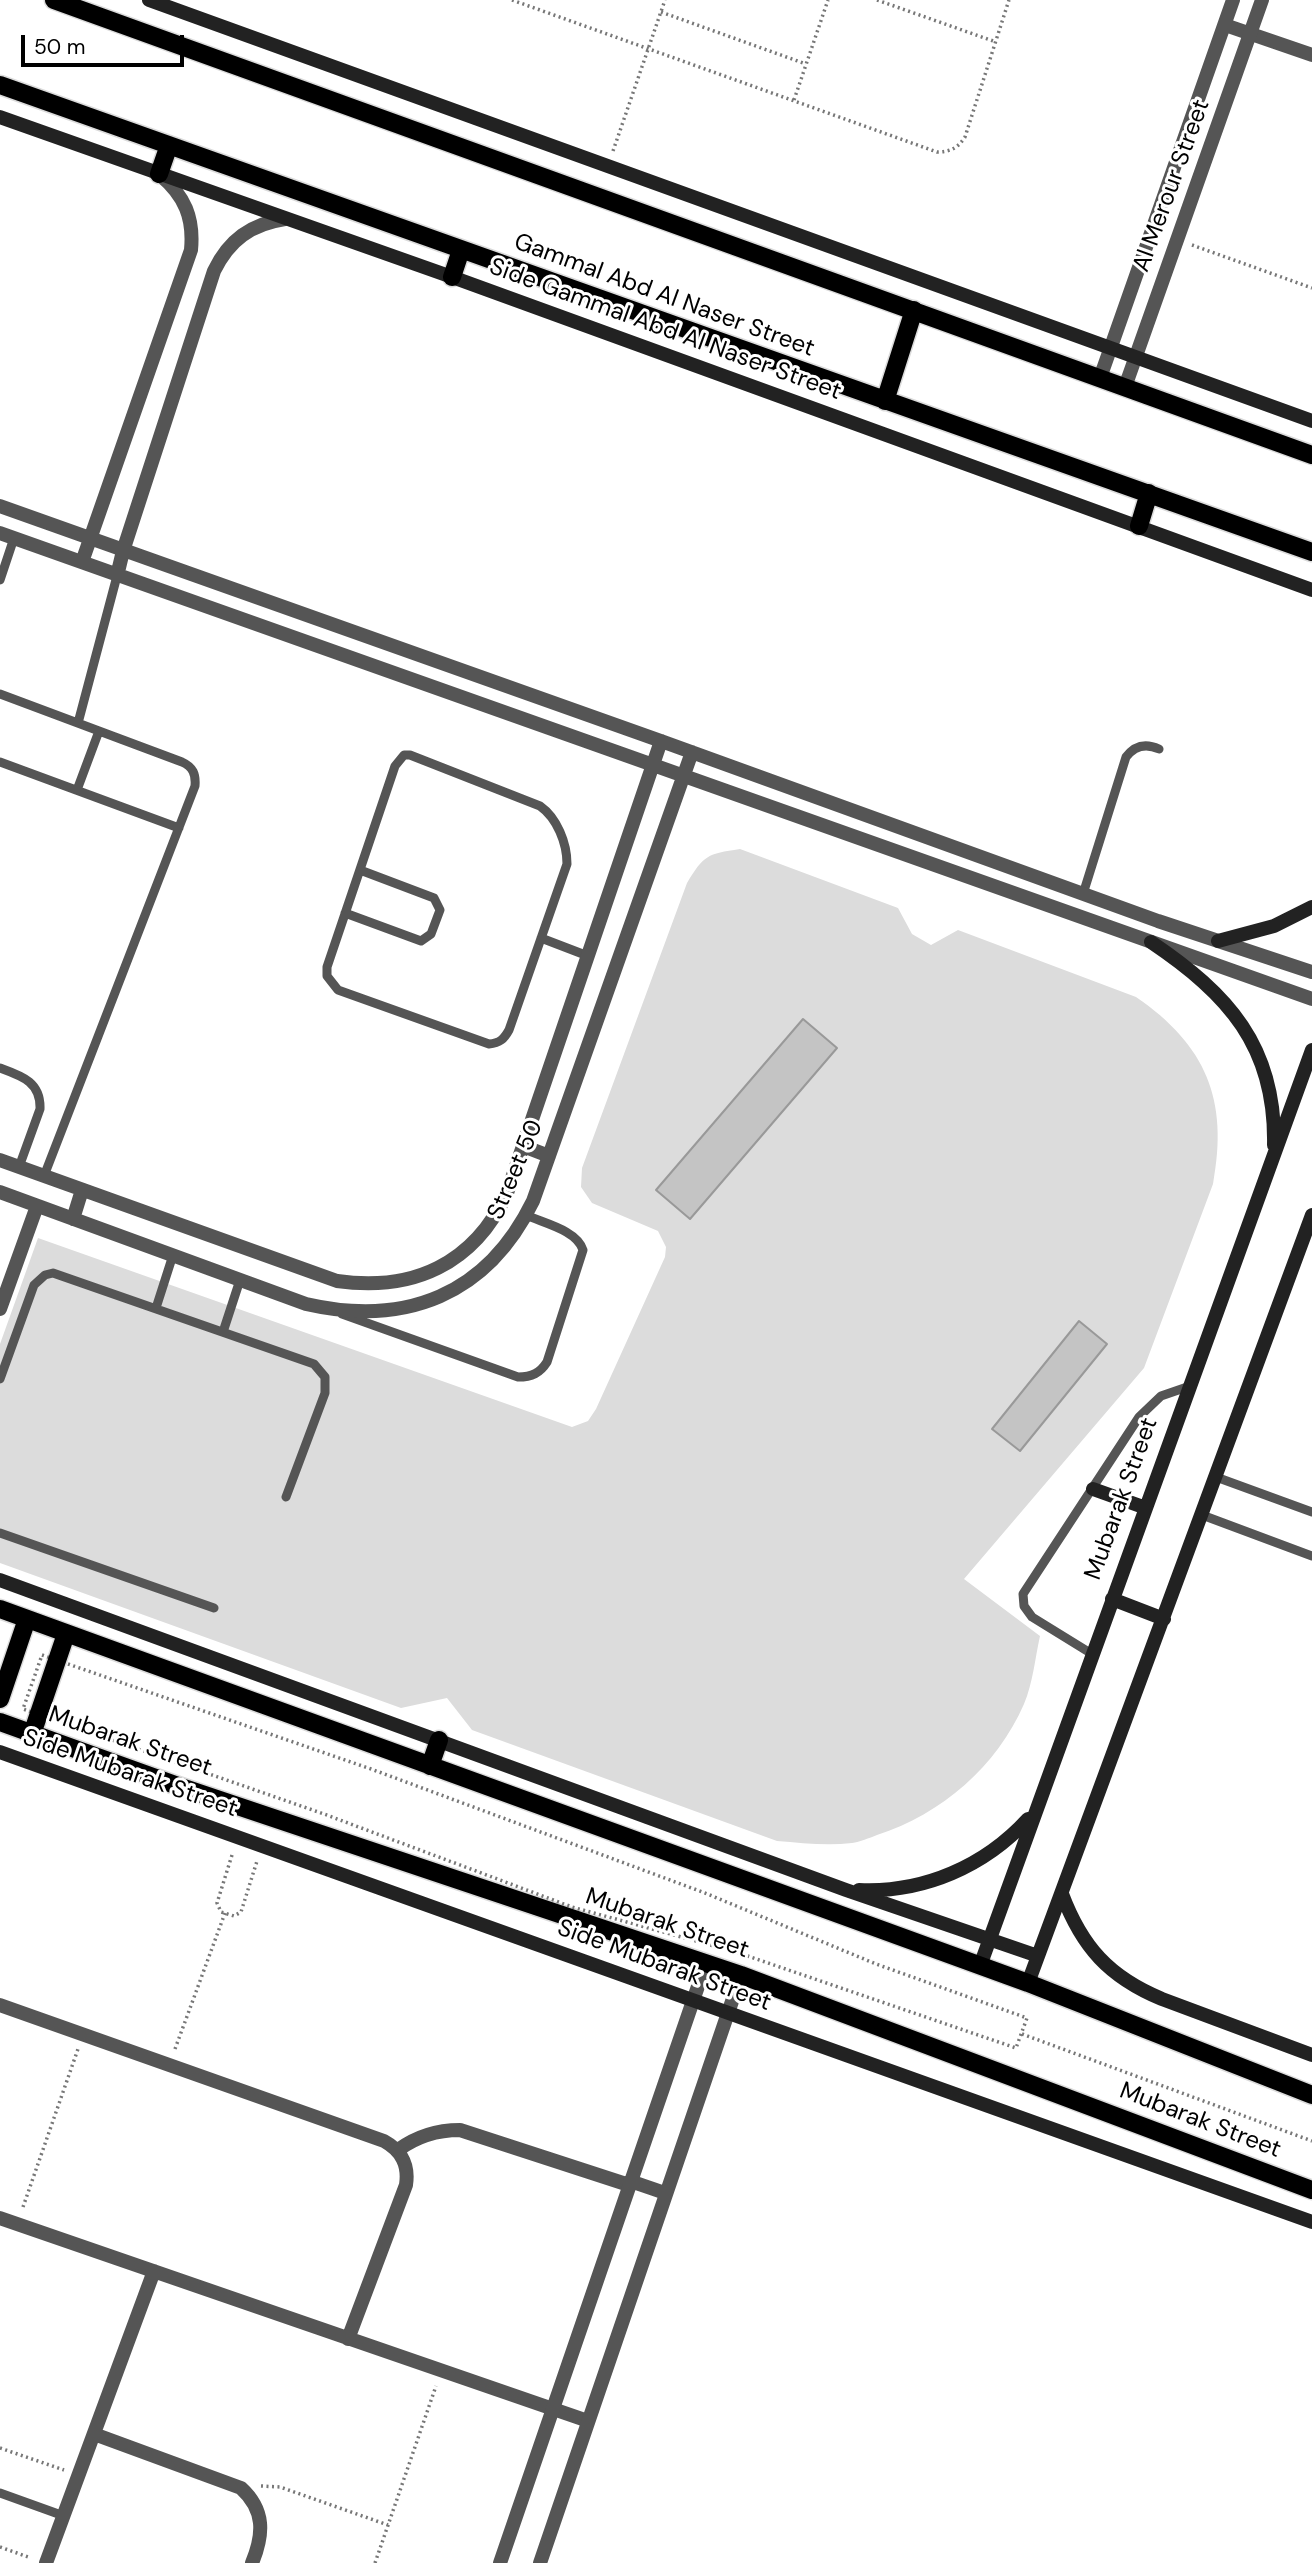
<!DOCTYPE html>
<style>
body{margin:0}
#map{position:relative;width:1312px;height:2563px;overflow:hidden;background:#fff;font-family:"DM Sans",sans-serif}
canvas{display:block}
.scale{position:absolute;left:21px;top:35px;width:163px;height:32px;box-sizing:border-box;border:4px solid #000;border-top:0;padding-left:9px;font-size:21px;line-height:24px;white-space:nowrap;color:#000;-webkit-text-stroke:5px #fff;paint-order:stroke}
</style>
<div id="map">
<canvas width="1312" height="2563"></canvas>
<div class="scale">50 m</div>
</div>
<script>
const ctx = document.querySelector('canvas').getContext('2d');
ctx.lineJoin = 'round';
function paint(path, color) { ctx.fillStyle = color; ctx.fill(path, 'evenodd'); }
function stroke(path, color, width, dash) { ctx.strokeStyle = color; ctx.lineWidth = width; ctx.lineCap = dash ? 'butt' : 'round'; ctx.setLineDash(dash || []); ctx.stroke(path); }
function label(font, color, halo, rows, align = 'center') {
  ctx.font = font + ' "DM Sans",sans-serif'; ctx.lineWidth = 6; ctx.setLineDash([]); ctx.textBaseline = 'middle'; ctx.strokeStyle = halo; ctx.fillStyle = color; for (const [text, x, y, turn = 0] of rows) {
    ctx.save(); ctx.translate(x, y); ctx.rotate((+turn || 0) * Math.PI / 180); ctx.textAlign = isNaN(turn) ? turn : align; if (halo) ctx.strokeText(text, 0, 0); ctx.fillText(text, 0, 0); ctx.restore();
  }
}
paint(new Path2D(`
 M740 849 898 908 912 934 931 945 958 930 1136 997C1206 1045 1229 1100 1213 1184L1144 1368 964 1579 1040 1636C1035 1658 1033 1683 1024 1704 997 1766 942 1814 877 1835 869 1838 860 1842 852 1843 827 1846 802 1843 777 1841L472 1730 447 1698 401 1708 0 1563V1344L38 1238 572 1427 588 1421 596 1409 665 1257 666 1247 658 1231 592 1203 581 1187 582 1168 687 883C704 855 707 854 740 849Z`), '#dcdcdc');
const building = new Path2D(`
 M803 1019 837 1048 690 1219 656 1190Z
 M1079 1321 1107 1344 1020 1451 992 1429Z`);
paint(building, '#c4c4c4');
stroke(building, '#999', 2);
const primary = new Path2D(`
 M54 0 1312 455
 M0 85 1312 552
 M159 174 169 145
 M452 277 461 250
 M885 401 914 310
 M1139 526 1149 493
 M0 1609 1028 1983 1312 2095
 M0 1699 27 1619
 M0 1722 178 1786 741 1975 1312 2190
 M32 1734 66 1634
 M430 1766 439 1740`);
stroke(primary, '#dbdbdb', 21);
stroke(new Path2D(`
 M512 0 937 152C950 152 958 148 965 137L1009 0
 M877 0 996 42
 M661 12 806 64
 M794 100 828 0
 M613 151 665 0
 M1192 245 1312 288
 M42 1655 371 1769 705 1893 876 1964 1027 2018 1016 2048 736 1952 572 1907 324 1814 23 1709Z
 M232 1855 217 1903 221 1912 234 1916 241 1912 257 1861
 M1022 2034 1312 2141
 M175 2049 225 1913
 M23 2207 78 2049
 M0 2448 64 2470
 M261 2486 280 2487 388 2525
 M0 2547 31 2558
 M375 2563 436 2386`), '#777', 3.5, [2, 3.5]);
stroke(new Path2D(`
 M0 580 14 538
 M0 694 182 762C193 767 196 774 195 786L44 1176
 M78 723 117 576
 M404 755H410L540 806C557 818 567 843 567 864L509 1030C504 1039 500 1043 489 1044L338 990 327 976V967L395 766Z
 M0 762 179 828
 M77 790 99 731
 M1083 894 1126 757C1135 745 1146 743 1159 749
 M345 913 421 941 431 934 440 910 434 898 360 870
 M541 938 588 956
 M0 1068C22 1076 41 1082 40 1109L19 1167
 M156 1308 173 1255
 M342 1314 518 1377C532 1377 540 1373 547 1362L583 1250C577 1230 543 1223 526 1215
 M223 1332 240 1280
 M0 1379 34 1285 45 1275 53 1273 314 1364 325 1377V1393L286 1497
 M1216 1477 1312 1512
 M1202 1515 1312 1556
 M0 1533 214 1608
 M1092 1654 1032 1617 1024 1606 1023 1594 1139 1417 1161 1396 1190 1386
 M0 2493 64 2516`), '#555', 9);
stroke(new Path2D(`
 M1225 25 1312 55
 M0 506 661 741 1158 921 1312 972
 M0 533 1312 999
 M82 562 191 250C194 218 185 196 160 175
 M117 576 123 551 214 271C229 240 251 224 285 219
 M523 1146 549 1156
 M0 1160 337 1281C413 1292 474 1264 507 1193L661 741
 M0 1192 306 1304C406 1327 487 1295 533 1201L692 752
 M73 1219 82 1190
 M0 1309 37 1206
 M0 2005 384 2141C402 2151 409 2165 406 2185L348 2339
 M398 2150C417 2136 436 2130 460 2130L629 2185
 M0 2218 588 2421
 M94 2434 241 2488C265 2510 264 2534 252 2563
 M46 2563 154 2271`), '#555', 14);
stroke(new Path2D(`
 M1100 378 1233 0
 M1125 387 1262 0
 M630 2181 665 2193
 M500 2563 706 1963
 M540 2563 741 1975`), '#555', 14);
stroke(new Path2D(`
 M149 0 1312 421
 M0 117 452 277 1312 590
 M1218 941 1274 926 1312 907
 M1151 942C1228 994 1276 1046 1274 1145
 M1093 1489 1146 1508
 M0 1580 846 1890 1038 1956
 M1112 1599 1164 1619
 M0 1752 1312 2222
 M859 1890C924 1893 985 1866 1028 1819
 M1062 1894C1082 1947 1109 1977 1162 1999L1312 2055
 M980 1966 1312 1050
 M1028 1983 1312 1215`), '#222', 14);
stroke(primary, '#000', 18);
label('24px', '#000', '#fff', [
 ["Al Merour Street",1172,186,-70],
 ["Gammal Abd Al Naser Street",664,296,20],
 ["Side Gammal Abd Al Naser Street",665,330,20],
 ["Street 50",516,1170,-67],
 ["Mubarak Street",1122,1499,-70],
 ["Mubarak Street",130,1742,19],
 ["Side Mubarak Street",130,1774,19],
 ["Mubarak Street",667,1924,19],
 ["Side Mubarak Street",664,1966,20],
 ["Mubarak Street",1200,2121,21]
]);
</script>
